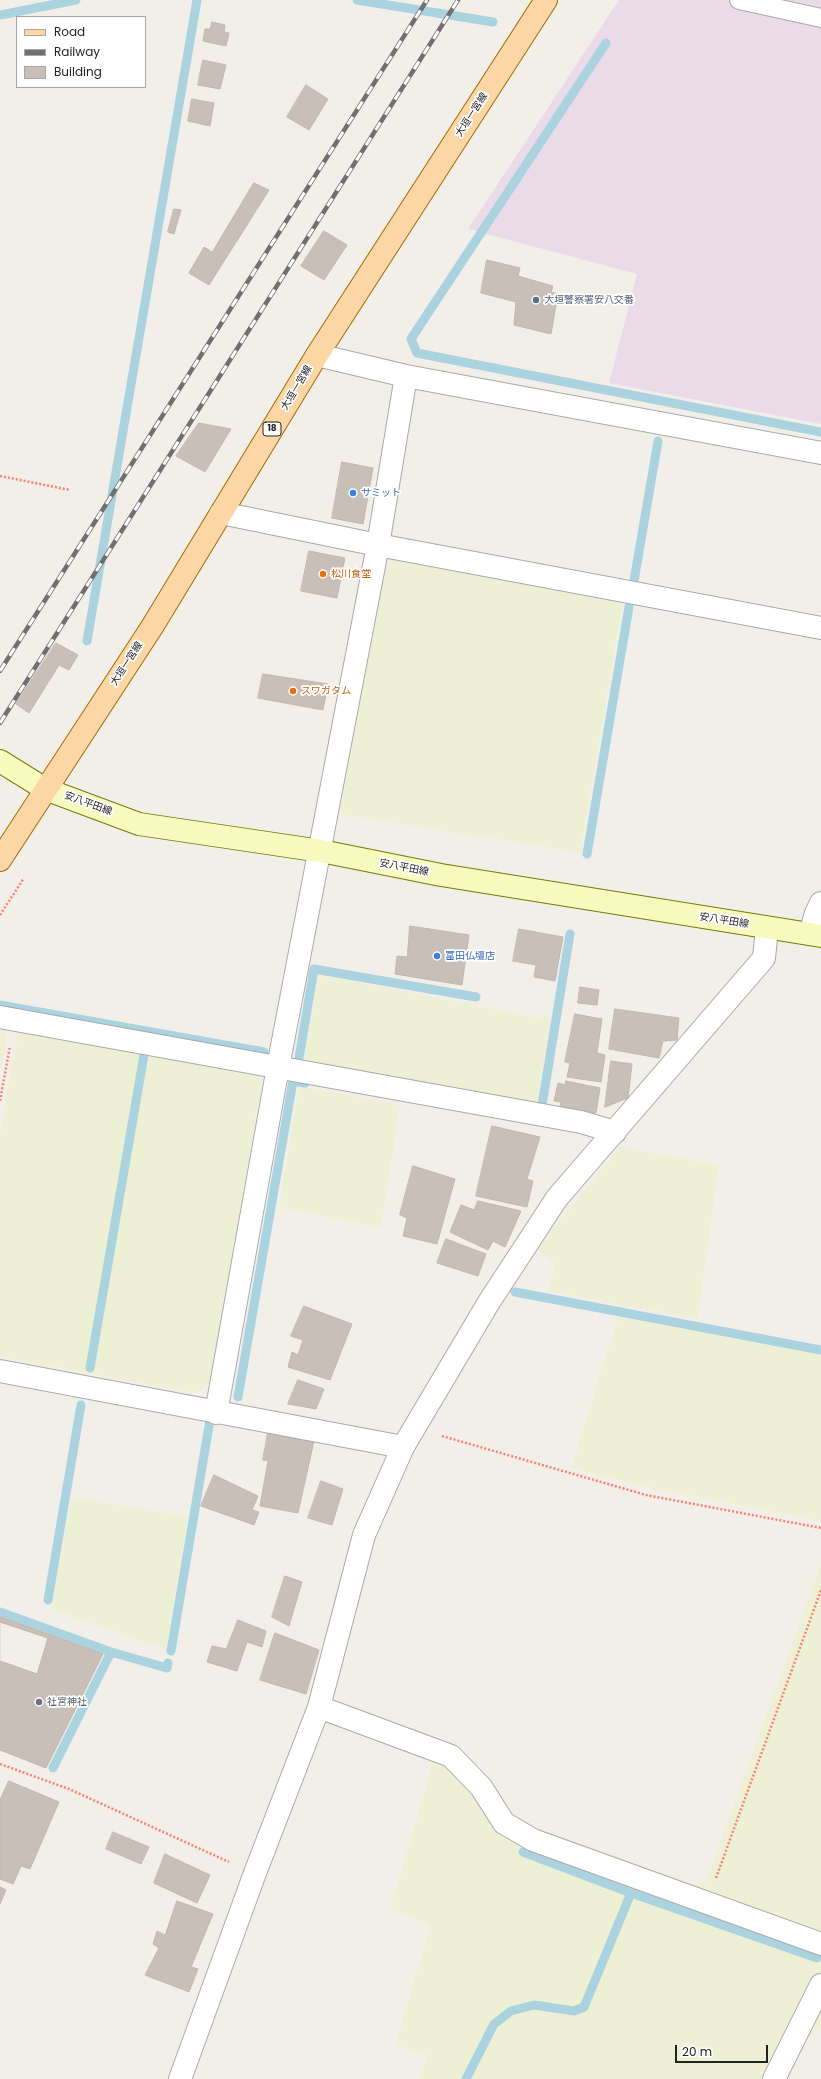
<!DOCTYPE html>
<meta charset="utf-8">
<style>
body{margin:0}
#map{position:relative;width:821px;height:2079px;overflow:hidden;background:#f2efe9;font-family:Poppins,sans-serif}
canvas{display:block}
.legend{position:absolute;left:16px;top:16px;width:130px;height:72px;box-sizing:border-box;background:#fff;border:1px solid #a7a7a7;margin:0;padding:5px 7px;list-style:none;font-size:12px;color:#222}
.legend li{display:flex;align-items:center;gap:8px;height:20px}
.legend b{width:20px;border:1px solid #a7a7a7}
.scale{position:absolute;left:675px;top:2045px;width:93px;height:18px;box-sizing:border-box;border:2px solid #222;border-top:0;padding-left:5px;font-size:12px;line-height:14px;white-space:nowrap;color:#222;-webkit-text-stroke:3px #fff;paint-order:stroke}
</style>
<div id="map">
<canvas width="821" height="2079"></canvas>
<ul class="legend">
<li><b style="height:5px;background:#fcd6a4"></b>Road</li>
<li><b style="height:5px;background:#707070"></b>Railway</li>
<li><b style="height:11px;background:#c7bfb8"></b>Building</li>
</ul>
<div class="scale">20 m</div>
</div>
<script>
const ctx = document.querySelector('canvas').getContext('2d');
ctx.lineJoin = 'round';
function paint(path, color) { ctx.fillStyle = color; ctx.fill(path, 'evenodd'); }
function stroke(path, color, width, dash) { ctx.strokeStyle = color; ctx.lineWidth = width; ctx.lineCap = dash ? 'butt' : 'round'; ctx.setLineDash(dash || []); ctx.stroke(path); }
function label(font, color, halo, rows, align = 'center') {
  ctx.font = font + ' Poppins,"Noto Sans JP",sans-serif'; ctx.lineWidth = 3.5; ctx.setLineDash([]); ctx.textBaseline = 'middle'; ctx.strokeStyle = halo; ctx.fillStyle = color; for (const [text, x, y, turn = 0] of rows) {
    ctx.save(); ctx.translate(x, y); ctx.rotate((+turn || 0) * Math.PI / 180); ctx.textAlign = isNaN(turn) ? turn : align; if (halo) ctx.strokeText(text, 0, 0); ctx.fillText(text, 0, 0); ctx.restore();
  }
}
paint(new Path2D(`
 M619 0H821V424L609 383 637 274 468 229Z`), '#ebdbe8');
paint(new Path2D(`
 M393 560 623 603 580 853 340 814 383 568Z
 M319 975 551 1020 536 1106 302 1067Z
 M0 1024H9L0 1073Z
 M19 1027 263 1072 214 1378 197 1393 0 1357V1133Z
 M299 1086 400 1105 381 1228 279 1207Z
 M620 1147 719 1165 698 1319 548 1291 555 1264 537 1249Z
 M618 1317 821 1354V1521L642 1486 571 1468Z
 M71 1497 188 1516 166 1650 52 1609Z
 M821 1564V2030L810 2026 783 2079H420L427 2055 395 2045 431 1925 390 1910 434 1758 528 1825 697 1885 706 1881Z`), '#eef0d5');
stroke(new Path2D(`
 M357 0 493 22
 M0 15 76 0
 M606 43 411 339 417 353 821 432
 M634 581 658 441
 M87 641 197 0
 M587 854 629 607
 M0 1005 264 1052
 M299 1058 314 969 476 997
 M542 1105 570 934
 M515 1292 821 1350
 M90 1368 144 1055
 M238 1397 293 1081 305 1083
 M48 1600 81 1405
 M0 1612 111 1652
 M171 1651 210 1420
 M53 1768 111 1652 167 1668 168 1663
 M523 1852 631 1893 817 1958
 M466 2079 494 2024 511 2011 534 2005 574 2011 584 2007 631 1893`), '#aad3df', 9);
const building = new Path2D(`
 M212 22 225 25 224 32 229 33 226 46 203 41 205 29H210Z
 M203 60 226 65 220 89 198 85Z
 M306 85 328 99 309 130 287 117Z
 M192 99 214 103 210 126 188 121Z
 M254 183 269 190 209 285 189 273 204 247 212 252Z
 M174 209 181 210 174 234 168 232Z
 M324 231 347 245 324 280 301 266Z
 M487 260 520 268 518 276 553 286 551 292 558 294 551 334 514 325 516 302 481 293Z
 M199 423 231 429 205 472 176 456Z
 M342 462 373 468 363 524 332 518Z
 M309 551 345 558 337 598 301 591Z
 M56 643 78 655 69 670 59 665 29 713 16 704Z
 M263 674 328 684 323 710 258 698Z
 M410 926 469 935 462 985 395 974 397 956 407 957Z
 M519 929 563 937 555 981 534 977 536 965 513 961Z
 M580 987 599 990 597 1005 578 1003Z
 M615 1009 679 1018 677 1040 663 1041 659 1058 609 1049Z
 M575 1014 602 1019 597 1053 605 1055 601 1082 567 1077 570 1063 565 1062Z
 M611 1061 632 1064 628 1098 605 1107Z
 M566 1081 600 1088 596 1113 560 1107 561 1102 554 1101 558 1083 565 1085Z
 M492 1126 540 1137 527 1179 533 1181 527 1207 476 1196Z
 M413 1166 455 1179 437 1244 403 1236 407 1218 400 1215Z
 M478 1201 521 1211 505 1247 493 1241 488 1250 450 1232 461 1205 474 1210Z
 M446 1239 486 1254 478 1276 437 1263Z
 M304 1306 352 1324 330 1380 288 1367 292 1352 298 1355 303 1340 291 1336Z
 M298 1380 324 1389 316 1409 288 1404Z
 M268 1433 314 1441 298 1513 260 1506 268 1461 263 1460Z
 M214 1475 258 1496 252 1510 259 1512 254 1525 201 1506Z
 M321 1481 343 1489 332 1525 308 1518Z
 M285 1576 302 1582 289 1626 272 1617Z
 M0 1617 103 1654 46 1768 0 1750Z
 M238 1620 266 1631 262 1647 247 1642 237 1671 207 1662 212 1646 226 1649Z
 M0 1622 48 1638 37 1674 0 1661Z
 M275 1633 319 1650 306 1694 260 1680Z
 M9 1781 59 1802 30 1869 21 1866 13 1884 0 1879V1800Z
 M113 1832 149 1847 141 1864 106 1849Z
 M165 1854 210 1875 197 1903 154 1883Z
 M0 1887 6 1890 0 1904Z
 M177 1901 213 1914 191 1967 198 1969 189 1992 145 1975 159 1948 153 1944 157 1931 165 1935Z`);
paint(building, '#c7bfb8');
stroke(building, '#c4b6ab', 1);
const service = new Path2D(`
 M739 0 821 18`);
const minor = new Path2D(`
 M317 355 406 376 821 453
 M221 513 378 545 821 628
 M810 934 816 913 821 903
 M0 1017 581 1122 615 1132
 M0 1371 403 1447
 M216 1413 278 1067 378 545 406 376
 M319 1707 451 1756 481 1787 504 1823 533 1840 821 1944
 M180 2079 255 1873 319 1707 364 1535 403 1447 489 1302 557 1198 764 958 767 928
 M774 2079 821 1985`);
const secondary = new Path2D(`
 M0 761 45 789 139 824 321 851 441 875 821 936`);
const primary = new Path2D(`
 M0 860 152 627 317 355 546 0`);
stroke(service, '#a9a9a9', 20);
stroke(minor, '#a9a9a9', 24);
stroke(secondary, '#707d05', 24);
stroke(primary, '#a06b00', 24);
stroke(new Path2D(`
 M0 476 70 490
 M0 915 24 878
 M0 1101 10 1046
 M442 1436 646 1495 821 1528
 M0 1764 69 1789 229 1862
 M716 1878 821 1590`), '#fa8072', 2.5, [2, 2]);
stroke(service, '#fff', 18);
stroke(minor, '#fff', 22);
stroke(secondary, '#f7fabf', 22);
stroke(primary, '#fcd6a4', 22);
const rail = new Path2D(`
 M0 671 427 0
 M0 723 458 0`);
stroke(rail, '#707070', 4.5);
stroke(rail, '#fff', 3, [9]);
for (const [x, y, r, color] of [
 [536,300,4,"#5c6f8a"],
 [353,493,4,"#3f7fe0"],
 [323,574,4,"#e8710a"],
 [293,691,4,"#e8710a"],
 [437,956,4,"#3f7fe0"],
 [39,1702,4,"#6b7280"]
]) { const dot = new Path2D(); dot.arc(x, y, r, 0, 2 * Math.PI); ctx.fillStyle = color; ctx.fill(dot); stroke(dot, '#fff', 1.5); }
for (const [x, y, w] of [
 [272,429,18]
]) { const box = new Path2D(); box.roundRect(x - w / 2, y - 7, w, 14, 3); ctx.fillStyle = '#fff'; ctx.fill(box); stroke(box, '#222', 1); }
label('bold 9px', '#222', null, [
 ["18",272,429]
]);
label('10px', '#222', '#fff', [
 ["大垣一宮線",472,115,-57],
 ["大垣一宮線",297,388,-59],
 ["大垣一宮線",127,664,-57],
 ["安八平田線",88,804,20],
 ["安八平田線",404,868,11],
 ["安八平田線",724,921,9]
]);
label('10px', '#4e5e75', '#fff', [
 ["大垣警察署安八交番",544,300]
], 'left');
label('10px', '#366cbe', '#fff', [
 ["サミット",361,493],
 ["富田仏壇店",445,956]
], 'left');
label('10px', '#c56008', '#fff', [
 ["松川食堂",331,574],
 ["スワガタム",301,691]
], 'left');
label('10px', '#5b616d', '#fff', [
 ["社宮神社",47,1702]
], 'left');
</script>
